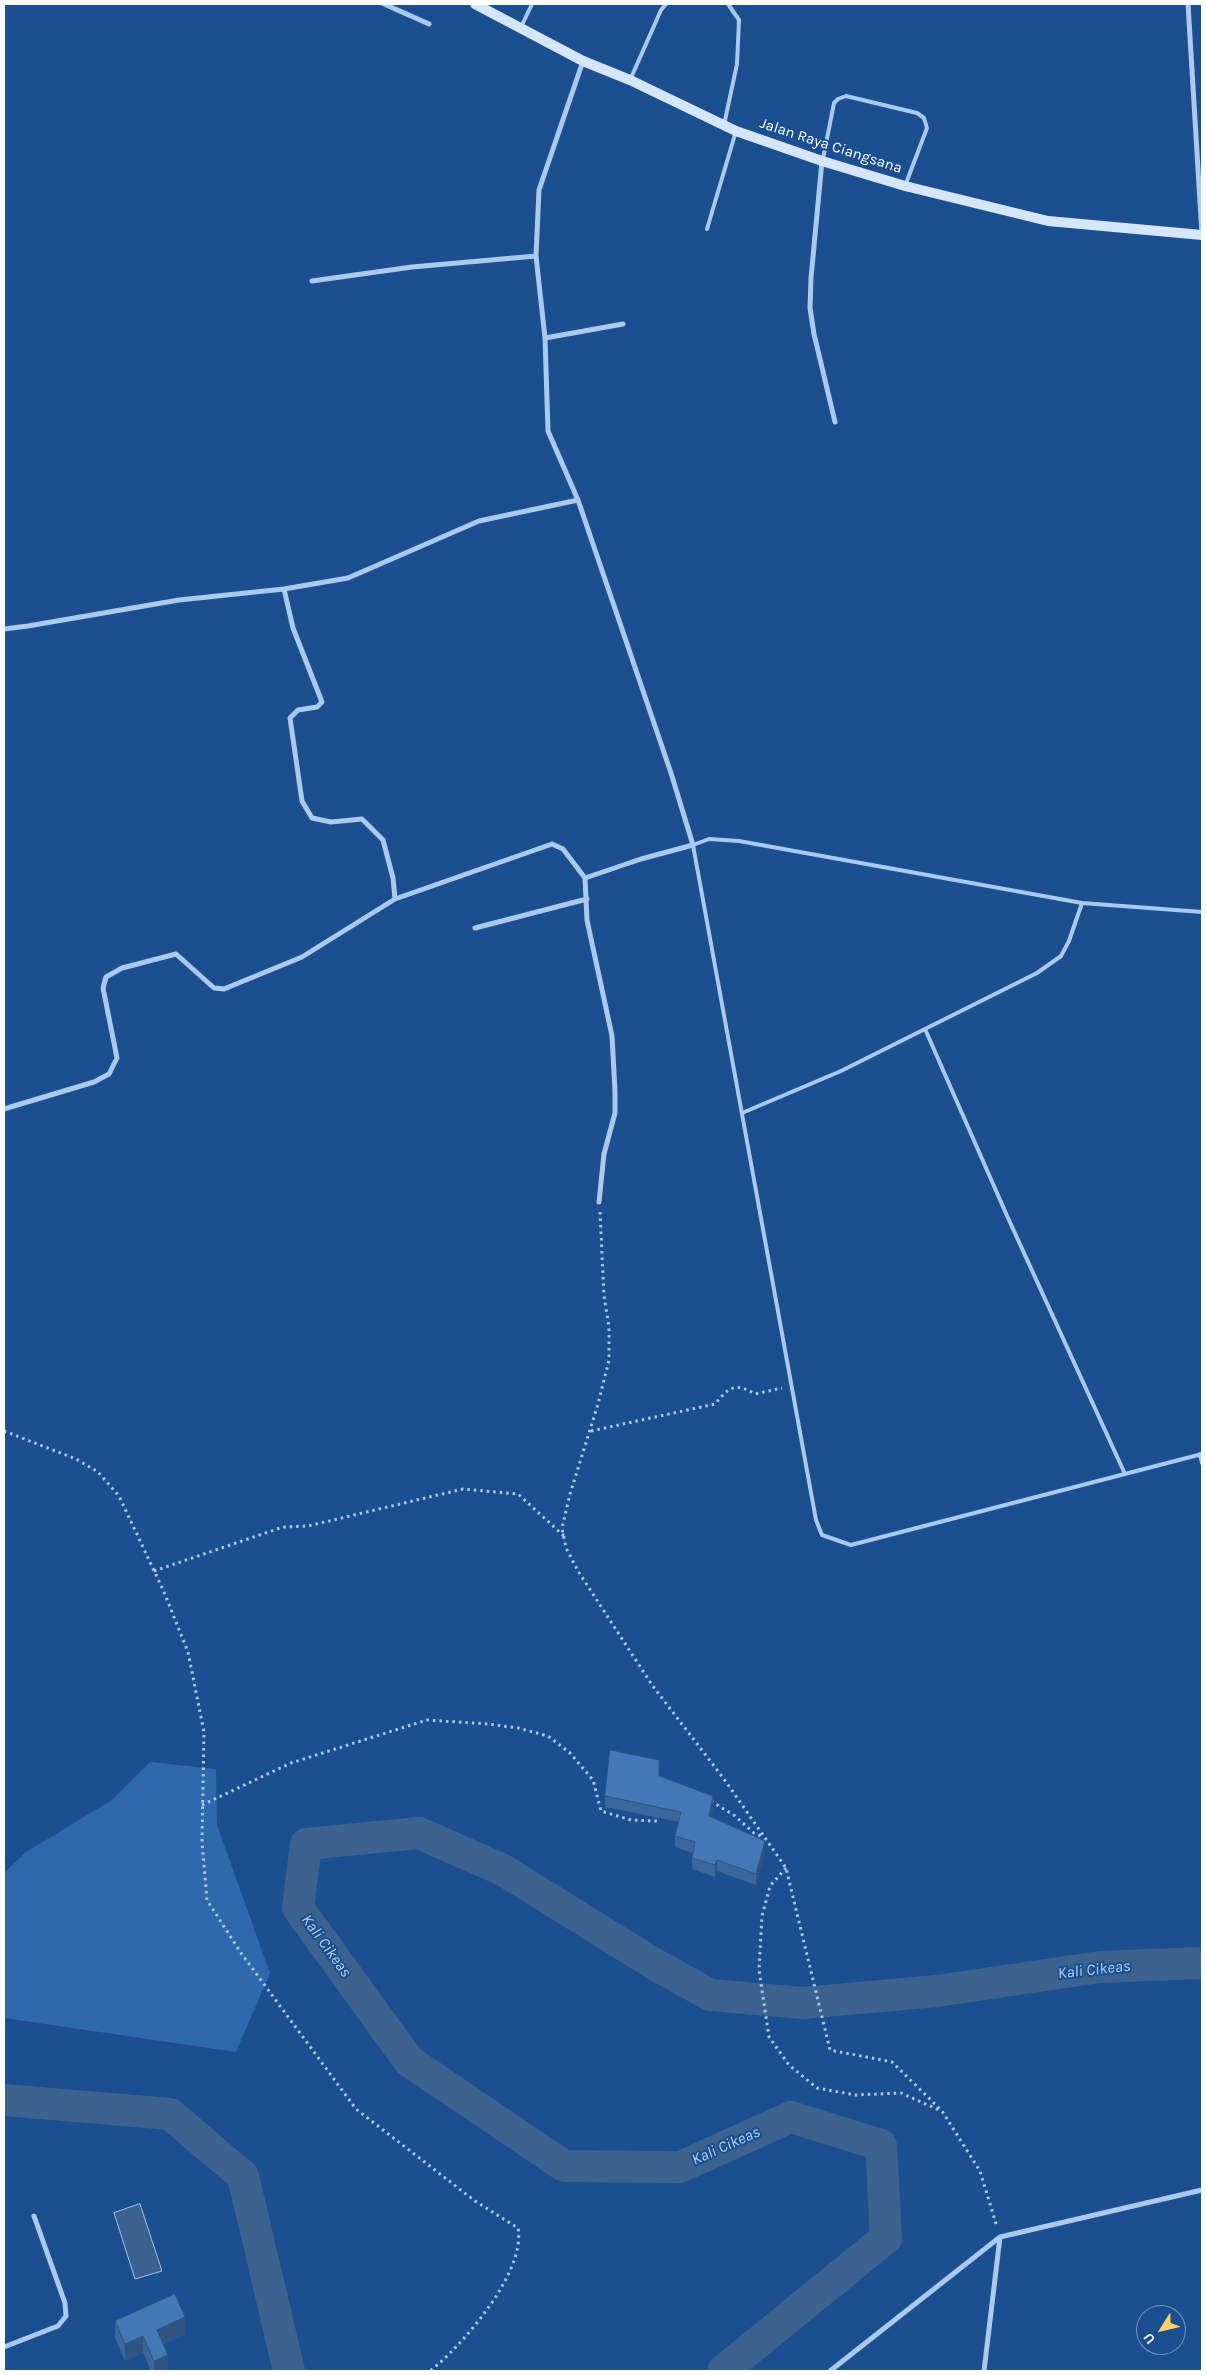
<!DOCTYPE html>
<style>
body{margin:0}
#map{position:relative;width:1206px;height:2375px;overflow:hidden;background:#1b4f8f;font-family:Karla,sans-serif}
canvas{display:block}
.frame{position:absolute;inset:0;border:5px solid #fff;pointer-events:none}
.north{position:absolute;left:1136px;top:2305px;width:50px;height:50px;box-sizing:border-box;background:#1b4f8f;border:1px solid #7695bc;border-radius:50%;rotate:234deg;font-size:14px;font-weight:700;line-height:20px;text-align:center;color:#fff}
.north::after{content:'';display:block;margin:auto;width:18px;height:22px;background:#ffd166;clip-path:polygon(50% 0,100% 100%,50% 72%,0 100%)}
</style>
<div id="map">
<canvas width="1206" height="2375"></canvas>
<div class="frame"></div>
<div class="north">U</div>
</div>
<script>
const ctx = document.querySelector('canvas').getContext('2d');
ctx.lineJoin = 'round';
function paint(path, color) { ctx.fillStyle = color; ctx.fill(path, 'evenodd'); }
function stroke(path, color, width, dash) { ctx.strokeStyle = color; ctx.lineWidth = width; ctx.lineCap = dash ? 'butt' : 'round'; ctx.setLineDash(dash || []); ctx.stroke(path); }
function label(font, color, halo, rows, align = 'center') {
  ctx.font = font + ' Karla,sans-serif'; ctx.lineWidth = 4; ctx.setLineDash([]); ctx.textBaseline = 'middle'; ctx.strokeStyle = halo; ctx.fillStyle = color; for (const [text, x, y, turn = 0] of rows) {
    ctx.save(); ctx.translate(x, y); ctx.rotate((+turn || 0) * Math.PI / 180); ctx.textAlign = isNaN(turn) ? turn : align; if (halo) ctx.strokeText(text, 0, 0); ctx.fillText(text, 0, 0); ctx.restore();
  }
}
paint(new Path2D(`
 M150 1762 216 1769 217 1825 270 1973 236 2052 4 2018V1873L26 1852 112 1800Z`), '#2e69ad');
const water = new Path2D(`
 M140 2204 162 2271 135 2279 114 2213Z`);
paint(water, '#3c6290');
stroke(water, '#9cc4f0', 1);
stroke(new Path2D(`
 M4 2100 170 2114 243 2176 289 2371
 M723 2371 886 2238 881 2145 791 2117 680 2167 564 2166 409 2061 298 1908 306 1844 419 1833 503 1870 651 1962 710 1995 803 2003 937 1991 1100 1967 1202 1963`), '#3c6290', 32);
stroke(new Path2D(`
 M600 1212 604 1296 609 1327V1360L598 1404 570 1494 562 1528 566 1548 578 1571 652 1685 724 1779 786 1868 830 2050 892 2062 942 2111 980 2171 997 2227
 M4 1431 76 1459 98 1472 119 1496 164 1592 188 1652 204 1732 202 1842 207 1900 241 1953 356 2109 475 2201 518 2228C526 2272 463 2345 430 2371
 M591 1431 715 1404C729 1387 735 1382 755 1394L782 1388
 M154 1571 283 1527 308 1526 463 1489 518 1494 564 1536
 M711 1801 735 1816 754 1833 763 1837
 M202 1805 291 1763 427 1720 488 1724 518 1728 548 1736 570 1753 593 1780 601 1811 631 1820 657 1821 659 1815
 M786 1868 770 1886 762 1916 759 1970 769 2037 789 2065 817 2088 855 2095 901 2093 939 2110`), '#a9c9ee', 3, [2.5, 4]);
stroke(new Path2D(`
 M521 27 532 4
 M631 78 661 10 666 4
 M724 125 737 64 739 20 728 4
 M823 159 834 103 838 99 846 96 917 113 924 118 927 128 905 186
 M707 229 736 131
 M1202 912 1082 903 739 841 709 839 693 845 816 1520 822 1535 851 1545 1202 1454
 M925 1029 1008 1218 1125 1474
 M742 1113 841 1071 1037 973 1061 956 1069 941 1082 903
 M1200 1454 1202 1463`), '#a9c9ee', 4);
stroke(new Path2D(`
 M384 4 429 24
 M1188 4 1202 235
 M822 161 811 278 810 308 814 334 835 422
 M312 281 412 267 536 256
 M545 338 623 324
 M284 589 293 628 322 702 317 707 298 710 290 718 302 801 312 818 331 822 362 819 383 840 393 878 395 899
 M4 629 28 626 179 600 284 589 348 578 479 521 578 500
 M585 878 587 920 612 1036 615 1091V1113L604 1154 599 1202
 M475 928 587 899
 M4 1109 94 1082 109 1074 117 1058 103 988 106 977 122 968 176 954 214 988 224 989 302 957 395 899 552 844 563 849 585 878 641 859 693 845 671 773 578 500 548 431 545 338 536 256 539 190 583 61
 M4 2347 58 2326 66 2316 65 2303 34 2216
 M830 2371 1000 2237 1202 2190
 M984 2371 1000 2237`), '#a9c9ee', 5);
stroke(new Path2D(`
 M475 4 583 61 630 80 736 131 822 161 905 186 1048 221 1202 235`), '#d6e6fa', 10);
paint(new Path2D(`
 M659 1776 713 1807 711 1817 765 1852 756 1885 717 1871 715 1877 692 1869V1858L693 1853 675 1847V1836L679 1822 605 1807V1796Z
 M115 2321 185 2334 163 2344 168 2371H151L143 2353 125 2361 115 2338Z`), '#3a679d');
paint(new Path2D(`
 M713 1796V1807L709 1827V1816Z
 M765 1841V1852L756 1885V1874Z
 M717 1860V1871L715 1877V1865Z
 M185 2317V2334L157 2346V2330Z
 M143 2336V2353L125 2361V2344Z
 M168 2355V2371H154V2361Z`), '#305480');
const building = new Path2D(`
 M610 1750 659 1760V1776L713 1796 709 1816 765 1841 756 1874 717 1860 715 1865 692 1858 695 1842 675 1836 681 1812 605 1796Z
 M175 2294 185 2317 157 2330 168 2355 154 2361 143 2336 125 2344 115 2321Z`);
paint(building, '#4478b7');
stroke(building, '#305480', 1);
label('15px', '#fff', '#1b4f8f', [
 ["Jalan Raya Ciangsana",831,146,18]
]);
label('italic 16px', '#b5d3f5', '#1b4f8f', [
 ["Kali Cikeas",326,1946,54],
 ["Kali Cikeas",1094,1970,-6],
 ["Kali Cikeas",726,2146,-24]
]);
</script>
